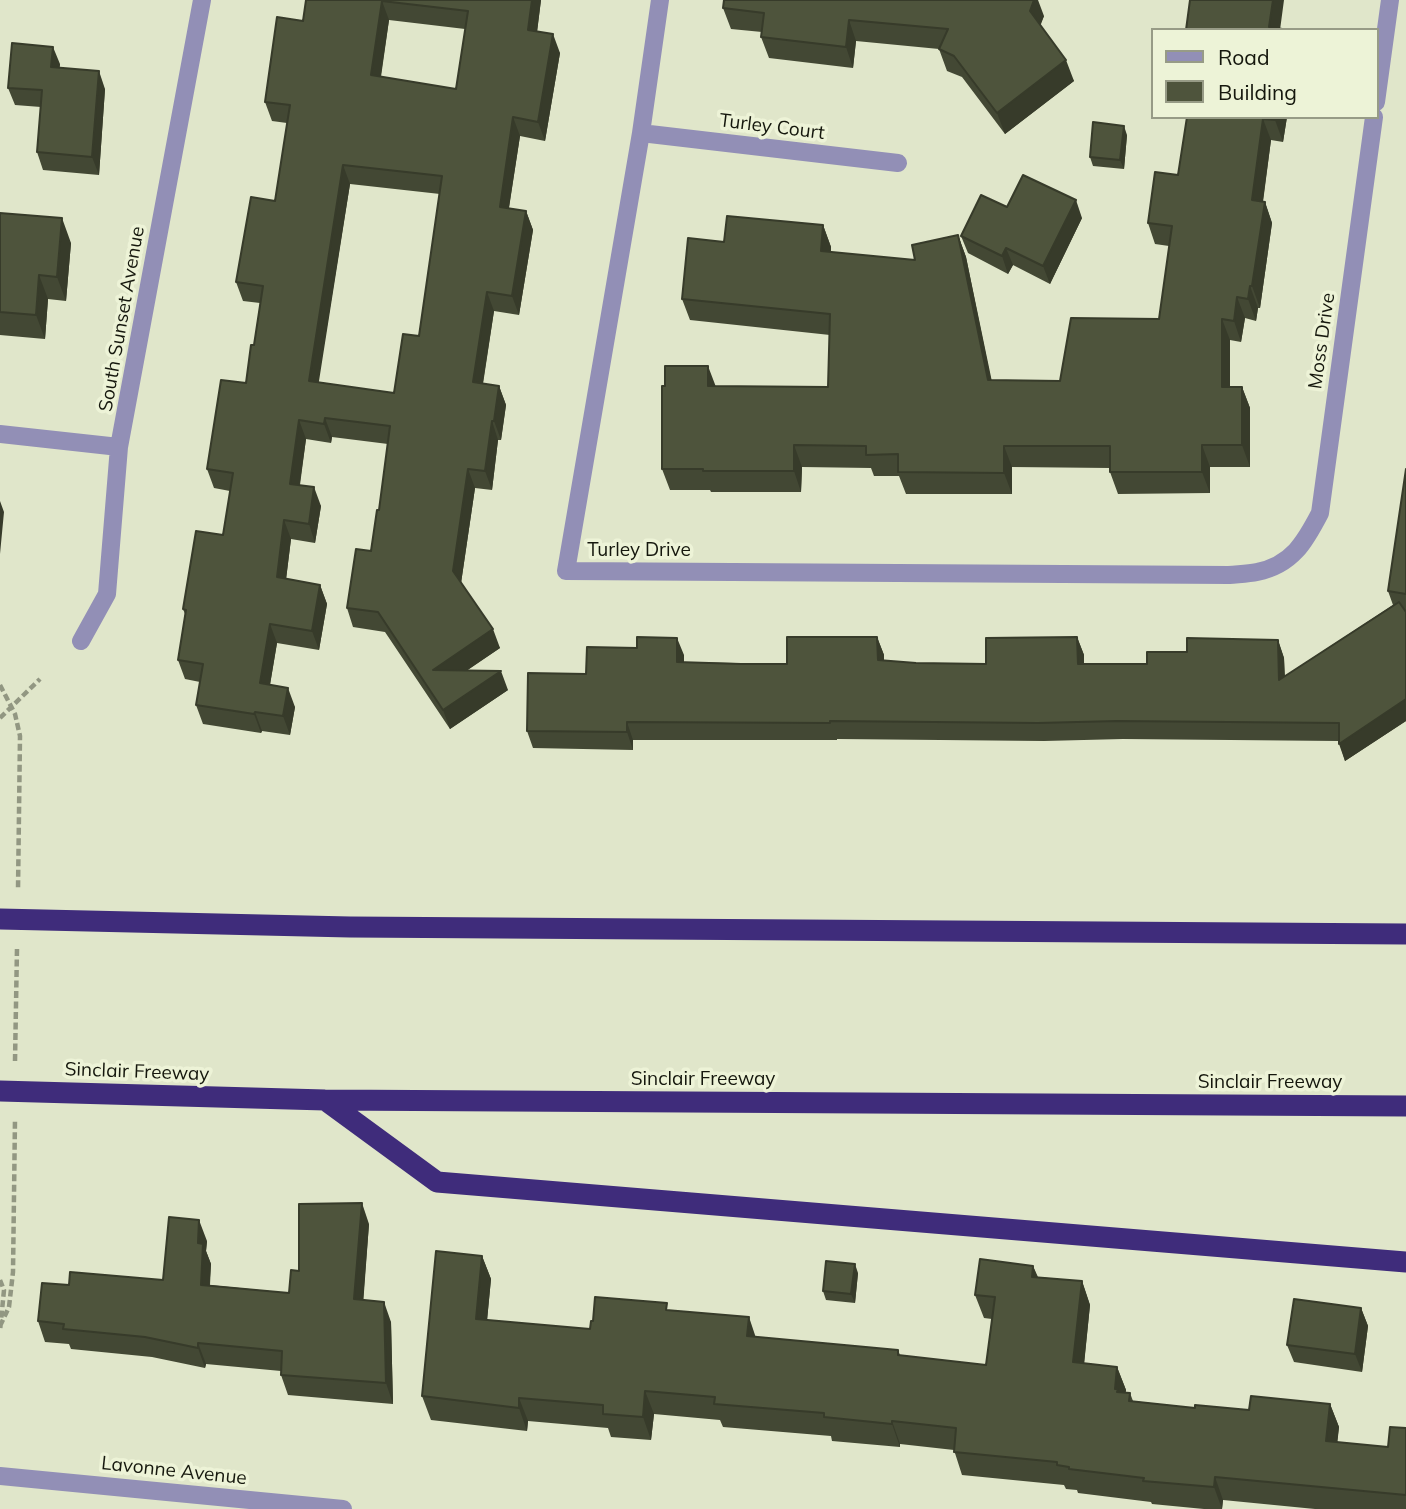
<!DOCTYPE html>
<style>
body{margin:0}
#map{position:relative;width:1406px;height:1509px;overflow:hidden;background:#e0e6ca;font-family:Mulish,sans-serif}
canvas{display:block}
.legend{position:absolute;left:1151px;top:28px;width:228px;height:91px;box-sizing:border-box;background:#edf3d7;border:2px solid #979b86;margin:0;padding:9px 12px;list-style:none;font-size:21px;color:#15170d}
.legend li{display:flex;align-items:center;gap:14px;height:35px}
.legend b{width:35px;border:2px solid #979b86}
</style>
<div id="map">
<canvas width="1406" height="1509"></canvas>
<ul class="legend">
<li><b style="height:9px;background:#928fb6"></b>Road</li>
<li><b style="height:19px;background:#4e543c"></b>Building</li>
</ul>
</div>
<script>
const ctx = document.querySelector('canvas').getContext('2d');
ctx.lineJoin = 'round';
function stroke(path, color, width, dash) { ctx.strokeStyle = color; ctx.lineWidth = width; ctx.lineCap = dash ? 'butt' : 'round'; ctx.setLineDash(dash || []); ctx.stroke(path); }
function paint(path, color) { ctx.fillStyle = color; ctx.fill(path, 'evenodd'); }
function label(font, color, halo, rows, align = 'center') {
  ctx.font = font + ' Mulish,sans-serif'; ctx.lineWidth = 7; ctx.setLineDash([]); ctx.textBaseline = 'middle'; ctx.strokeStyle = halo; ctx.fillStyle = color; for (const [text, x, y, turn = 0] of rows) {
    ctx.save(); ctx.translate(x, y); ctx.rotate((+turn || 0) * Math.PI / 180); ctx.textAlign = isNaN(turn) ? turn : align; if (halo) ctx.strokeText(text, 0, 0); ctx.fillText(text, 0, 0); ctx.restore();
  }
}
stroke(new Path2D(`
 M0 685 15 714 20 736 18 890
 M0 718 40 679
 M15 1061 17 948
 M0 1280 4 1290 0 1331
 M0 1326 9 1307 13 1272 15 1119`), '#929782', 4.5, [7, 3.5]);
stroke(new Path2D(`
 M660 0 641 133 566 571 1229 575C1238 574 1248 574 1257 572 1292 565 1305 542 1320 513L1374 117
 M1376 102 1390 0
 M641 133 898 163
 M0 434 119 447
 M81 641 107 594 119 447 202 0
 M0 1476 343 1509`), '#928fb6', 18);
stroke(new Path2D(`
 M0 919 350 927 1406 934
 M0 1091 325 1100 1406 1106
 M325 1100 437 1182 1406 1262`), '#3f2c7b', 21);
paint(new Path2D(`
 M306 0H541L537 31 560 53 545 141 520 136 509 208 526 211 533 230 519 315 494 311 483 384 499 386 506 405 501 440H498L492 490 475 488 461 583 500 648 467 670 508 690 450 729 385 632 353 627 347 608 371 551 379 510 388 444 332 437 331 443 306 439 300 485 321 506 315 543 291 539 286 579 320 585 327 604 319 650 277 643 270 685 295 707 290 735 262 731 261 733 203 724 196 705 200 682 185 679 178 660 185 614 183 609 223 535 230 491 214 488 207 469 246 383 254 345 260 303 243 301 236 282 275 201 287 123 272 121 265 102 303 21ZM389 20 465 29 456 89 381 77ZM350 184 440 194 419 336 394 393 318 382Z
 M723 8 1044 16 1040 25 1074 81 1005 134 962 77 947 71 939 49 856 41 853 68 769 58 761 37 762 32 731 29Z
 M60 64 59 68 105 89 99 175 43 170 37 152 41 107 15 105 8 88Z
 M1175 117H1287L1283 142 1271 140 1263 202H1265L1272 223 1260 308H1258L1256 321 1245 318 1241 342 1230 340V387H1242L1250 408V467H1210V493L1118 494 1110 472V468L1012 467V494H906L899 476H874L871 468 802 467 801 492H711L710 490H670L662 469 665 386 828 387 830 335 690 320 682 299 724 242 823 225 831 247V252L915 260 958 235 966 257 991 380 1060 381 1159 319 1169 246 1155 244 1148 223 1178 175 1187 119Z
 M1127 135 1124 169 1093 166 1090 157Z
 M1007 207 1082 218 1050 284 1013 265 1008 274 968 253 961 236Z
 M0 213 71 243 66 301 48 299 45 339 0 335Z
 M1406 469V721L1345 761 1339 741 1123 739 1044 741 837 739V740H633V750L533 748 527 731 586 674 637 648 684 655V662L787 664 877 637 884 655V661L916 663 986 664 1077 637 1084 655V664H1147L1187 652 1278 640 1284 658 1285 676 1393 605 1388 591Z
 M369 1224 363 1300 391 1322 393 1404 288 1395 281 1375V1371L206 1364 205 1368 152 1357 71 1349 69 1344 45 1342 38 1321 69 1285 163 1280 207 1241 206 1251 211 1264 210 1285 289 1293 299 1271Z
 M482 1256 491 1279 487 1320 590 1329 670 1310 756 1337 898 1350 900 1355 986 1365 992 1319 984 1318 975 1295 1033 1266 1038 1277 1082 1281 1090 1305 1084 1363 1117 1367 1126 1390 1125 1393H1130L1133 1401 1195 1408 1249 1410 1330 1404 1339 1427 1337 1442 1388 1447 1406 1428V1509H1315L1223 1500 1222 1509H1204L1152 1504 1151 1502 1078 1493 1077 1490 1066 1489 1064 1485 962 1475 954 1450 900 1444V1447L832 1441 831 1436 723 1427 720 1420 654 1414 651 1440 611 1437 608 1428 528 1421 527 1431 431 1420 422 1396Z
 M858 1273 855 1303 826 1300 823 1291Z
 M1361 1308 1368 1326 1362 1372 1294 1362 1287 1345Z`), '#434834');
paint(new Path2D(`
 M532 0H541L535 49 528 30Z
 M1034 0H1038L1044 16 1038 32 1030 11Z
 M1273 0H1284L1280 30 1269 27Z
 M382 1 389 20 378 94 371 75Z
 M849 20 856 41 853 68 846 47Z
 M553 34 560 53 545 141 538 122Z
 M53 47 60 64 58 85 51 67Z
 M1066 60 1074 81 1005 134 997 113Z
 M99 71 105 89 99 175 92 157Z
 M513 117 520 136 506 226 500 207Z
 M1275 117H1287L1283 142 1275 120Z
 M1263 119 1271 140 1260 222 1252 200Z
 M1124 126 1127 135 1124 169 1120 160Z
 M343 165 350 184 316 400 309 381Z
 M1076 200 1082 218 1050 284 1043 266Z
 M1265 202 1272 223 1260 308 1252 286Z
 M526 211 533 230 519 315 512 296Z
 M62 218 71 243 66 301 57 277Z
 M823 225 831 247 829 273 821 251Z
 M958 235 966 257 996 401 988 380Z
 M1006 248 1013 265 1008 274 1002 256Z
 M39 275 48 299 45 339 36 315Z
 M1250 286 1258 308 1256 321 1248 299Z
 M487 292 494 311 480 401 473 382Z
 M1237 297 1245 318 1241 342 1234 321Z
 M1222 319 1230 340V409L1222 387Z
 M708 366 716 387 708 386Z
 M499 386 506 405 501 440 494 421Z
 M1242 387 1250 408V467L1242 445Z
 M325 418 332 437 331 443 324 424Z
 M299 420 306 439 297 503 290 484Z
 M492 421 498 440 492 490 485 471Z
 M794 445 802 467 801 492 794 471Z
 M1202 445 1210 467V493L1202 472Z
 M1004 446 1012 467V494L1004 473Z
 M468 469 475 488 460 590 453 571Z
 M314 487 321 506 315 543 309 524Z
 M0 501 4 512 0 554Z
 M284 520 291 539 284 596 277 577Z
 M320 585 327 604 319 650 312 631Z
 M270 624 277 643 267 702 260 683Z
 M493 629 500 648 440 689 433 670Z
 M877 637 884 655V678L878 660Z
 M1077 637 1084 655V682L1078 664Z
 M677 638 684 655V680L677 662Z
 M1278 640 1284 658 1285 698 1279 680Z
 M501 671 508 690 450 729 443 710Z
 M288 688 295 707 290 735 283 716Z
 M1406 699V721L1345 761 1339 744Z
 M255 712 262 731 261 733 254 714Z
 M627 722 633 740V750L627 732Z
 M362 1203 369 1224 362 1319 354 1299Z
 M199 1220 207 1241 206 1251 211 1264 208 1305 201 1285 198 1243Z
 M482 1256 491 1279 485 1342 476 1319Z
 M855 1264 858 1273 855 1303 851 1294Z
 M1033 1266 1042 1289 1032 1277Z
 M1082 1281 1090 1305 1082 1385 1073 1362Z
 M384 1302 391 1322 393 1404 386 1383Z
 M1361 1308 1368 1326 1362 1372 1355 1354Z
 M749 1317 757 1341 747 1336Z
 M198 1343 206 1364 205 1368 198 1348Z
 M1117 1367 1126 1390 1124 1406 1115 1389Z
 M645 1391 654 1414 651 1440 643 1417Z
 M519 1398 528 1421 527 1431 519 1408Z
 M1330 1404 1339 1427 1335 1465 1326 1441Z
 M892 1421 900 1444V1447L892 1424Z
 M1215 1477 1223 1500 1222 1509 1214 1487Z`), '#373b2a');
const building = new Path2D(`
 M306 0H532L528 30 553 34 538 122 513 117 500 207 526 211 512 296 487 292 473 382 499 386 494 421H492L485 471 468 469 453 571 493 629 433 670 501 671 443 710 378 612 347 608 356 549 371 551 377 510H379L390 426 325 418 324 424 299 420 290 484 314 487 309 524 284 520 277 577 320 585 312 631 270 624 260 683 288 688 283 716 255 712 254 714 196 705 203 664 178 660 186 610 183 609 196 531 223 535 233 473 207 469 221 380 246 383 251 345H254L263 286 236 282 251 197 275 201 284 143 290 105 265 102 277 17 303 21ZM382 1 468 11 456 89 371 75ZM343 165 442 176 419 336 403 334 394 393 309 381Z
 M724 0H1034L1030 11 1066 60 997 113 954 56 939 49 948 29 849 20 846 47 761 37 764 13 723 8Z
 M1190 0H1273L1269 27 1289 30H1186Z
 M12 43 53 47 51 67 99 71 92 157 37 152 42 90 8 88Z
 M1187 117H1275V120L1263 119 1252 200 1265 202 1252 286H1250L1248 299 1237 297 1234 321 1222 319V387H1242V445H1202V472H1110V446H1004V473L898 472V454L866 455V446L794 445V471H703V469H662V386H665V366H708V386L828 387 830 314 682 299 688 238 724 242 727 216 823 225 821 251 915 260 912 245 958 235 988 380 1060 381 1071 318 1159 319 1172 226 1148 223 1155 172 1178 175Z
 M1093 122 1124 126 1120 160 1090 157Z
 M1023 175 1076 200 1043 266 1006 248 1002 256 961 236 981 195 1007 207Z
 M0 213 62 218 57 277 39 275 36 315 0 312Z
 M1406 469V594L1388 591Z
 M1399 602 1406 612V699L1339 744V723L1117 721 1038 723 830 721V723L627 722V732L527 731 528 673 586 674 587 647 637 648V637L677 638V662L741 664H787V637H877L878 660 916 663 986 664V638L1077 637 1078 664H1147V652H1187V638L1278 640 1279 680Z
 M362 1203 354 1299 384 1302 386 1383 281 1375 282 1351 198 1343V1348L145 1337 63 1329 64 1324 38 1321 42 1283 69 1285 70 1272 163 1280 169 1217 199 1220 198 1243 203 1244 201 1285 289 1293 291 1270 299 1271V1204Z
 M436 1251 482 1256 476 1319 590 1329 591 1321H593L595 1297 667 1303 666 1310 749 1317 747 1336 898 1350V1355L986 1365 995 1297 975 1295 980 1259 1033 1266 1032 1277 1082 1281 1073 1362 1117 1367 1115 1389H1118L1117 1392 1130 1393 1129 1401 1195 1408V1405L1249 1410 1251 1396 1330 1404 1326 1441 1388 1447 1390 1427 1406 1428V1495L1215 1477 1214 1487 1143 1481 1144 1478 1069 1469V1467L1057 1465V1462L954 1452 956 1428 892 1421V1424L824 1417V1413L714 1404 715 1397 645 1391 643 1417 603 1414V1405L519 1398V1408L422 1396Z
 M826 1261 855 1264 851 1294 823 1291Z
 M1294 1299 1361 1308 1355 1354 1287 1345Z`);
paint(building, '#4e543c');
stroke(building, '#373b2a', 2);
label('19px', '#15170d', '#edf3d7', [
 ["Turley Court",772,127,7],
 ["South Sunset Avenue",122,319,-80],
 ["Moss Drive",1322,341,-82],
 ["Turley Drive",639,550],
 ["Sinclair Freeway",137,1072,2],
 ["Sinclair Freeway",703,1079],
 ["Sinclair Freeway",1270,1082],
 ["Lavonne Avenue",174,1471,6]
]);
</script>
